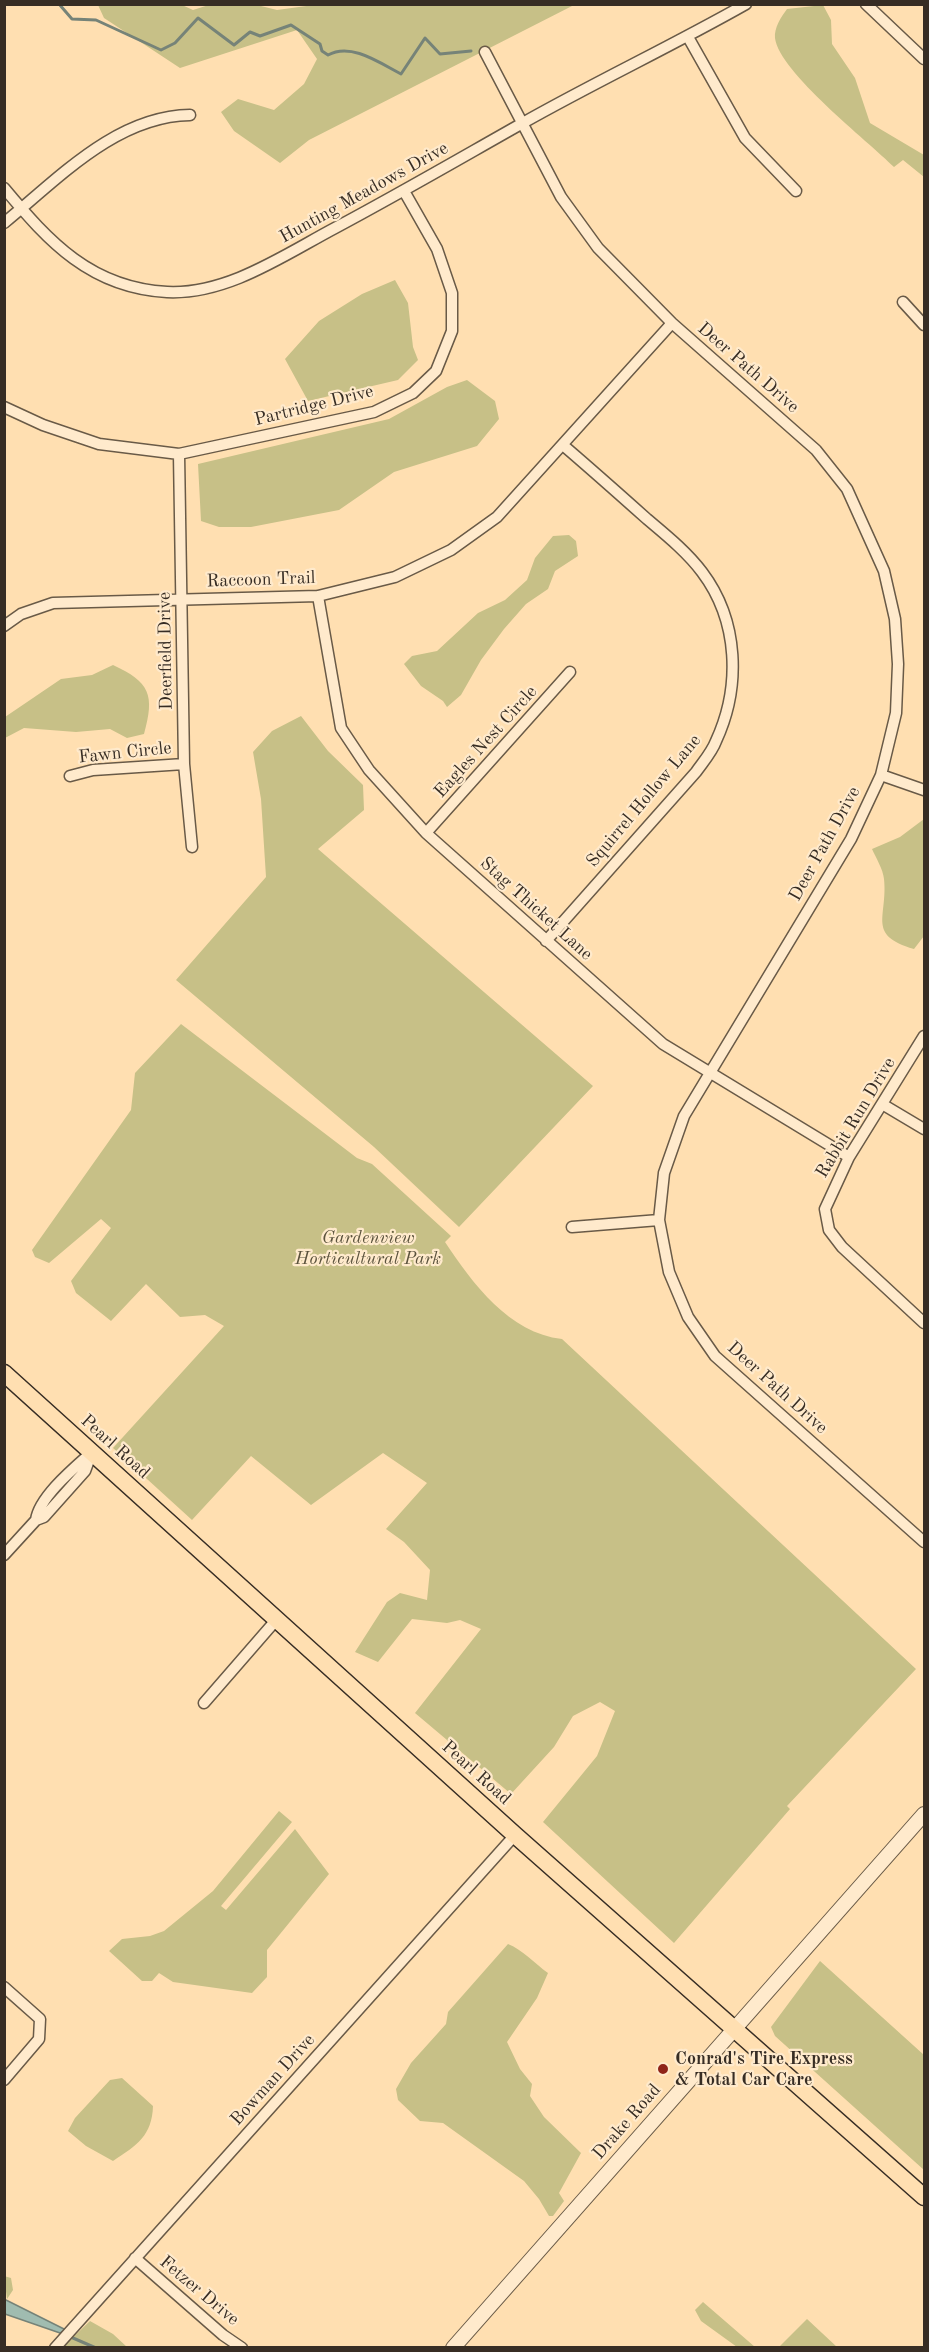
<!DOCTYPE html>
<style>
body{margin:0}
#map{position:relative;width:929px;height:2352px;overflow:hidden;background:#ffdfb1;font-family:"Old Standard TT",serif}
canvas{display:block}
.frame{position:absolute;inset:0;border:6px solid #372d24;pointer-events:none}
</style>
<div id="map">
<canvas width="929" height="2352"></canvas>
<div class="frame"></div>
</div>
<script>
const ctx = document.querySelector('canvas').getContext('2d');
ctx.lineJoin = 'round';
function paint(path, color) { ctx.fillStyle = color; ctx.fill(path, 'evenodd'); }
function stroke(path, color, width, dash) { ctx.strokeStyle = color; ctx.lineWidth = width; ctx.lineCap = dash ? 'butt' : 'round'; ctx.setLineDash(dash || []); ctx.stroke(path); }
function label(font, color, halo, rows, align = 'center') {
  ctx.font = font + ' "Old Standard TT",serif'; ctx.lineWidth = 4.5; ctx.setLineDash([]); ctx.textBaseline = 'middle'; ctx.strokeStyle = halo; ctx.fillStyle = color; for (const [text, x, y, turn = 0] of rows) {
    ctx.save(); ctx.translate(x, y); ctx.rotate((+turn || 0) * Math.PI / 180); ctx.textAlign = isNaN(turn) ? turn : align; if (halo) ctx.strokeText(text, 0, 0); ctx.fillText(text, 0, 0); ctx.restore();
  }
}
paint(new Path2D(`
 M212 4 257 5 277 10 321 4 574 5 309 140 280 163 234 131 221 112 238 99 274 110 304 84 317 59 297 30 180 68 104 18 98 5H182L193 10Z
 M823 5 831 20 832 44 855 78 870 123 924 155V177L903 160 894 167C868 141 779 72 775 38 774 28 781 17 787 9Z
 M395 280 408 303 413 347 418 360 398 380 308 401 285 359 319 321 362 294Z
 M467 380 495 401 499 419 477 446 394 472 339 510 251 527H219L201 521 198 464 389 419 447 387Z
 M569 535 576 541 578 556 555 571 548 589 526 604 504 629 481 660 461 695 447 707 443 701 421 686 404 664 412 656 437 651 478 613 505 600 527 580 535 558 553 536Z
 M113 665C150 682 155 695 144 734L127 738 110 729 76 732 24 728 5 738V717L61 679 92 675Z
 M301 716 328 751 363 785 364 810 318 849 593 1086 459 1227 374 1147 176 980 266 877 261 799 253 752 272 731Z
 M924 819V936L914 949C866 935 888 917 884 879 883 869 876 858 872 849L900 837Z
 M181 1024 357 1158 372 1164 451 1236 445 1242C473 1284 509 1333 562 1339L916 1669 787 1806 790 1809 674 1943 543 1822 597 1756 615 1711 600 1702 573 1716 554 1747 511 1794 415 1713 481 1629 460 1620 447 1623 412 1619 378 1662 355 1652 387 1602 400 1593 427 1600 430 1570 404 1542 386 1529 427 1483 383 1453 311 1505 251 1456 192 1520 113 1448 224 1326 205 1315 180 1317 146 1284 111 1321 76 1293 71 1281 111 1228 101 1219 49 1263 35 1257 32 1250 131 1110 135 1073Z
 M279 1811 292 1822 221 1906 226 1910 295 1829 329 1874 267 1950V1977L252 1993 173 1982 159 1973 152 1981H142L109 1951 122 1939 150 1936 164 1931 213 1891Z
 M508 1944C523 1950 534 1963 548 1973L537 1998 507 2042 520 2069 532 2084 530 2096 544 2117 581 2153 559 2193 564 2201 553 2216H549L539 2199 524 2181 443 2123 420 2121 398 2100 396 2089 411 2063 446 2024 448 2012Z
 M820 1961 924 2055V2170L775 2036 771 2027Z
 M122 2078 153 2106C152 2136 137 2145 113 2161L86 2146 68 2131 75 2118 110 2080Z
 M4 2276 11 2278 13 2290 7 2299Z
 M703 2302 755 2347H737L701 2321 695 2310Z
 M807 2319 837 2347H779Z
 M90 2321 113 2334 127 2347 62 2348Z`), '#c7c087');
const water = new Path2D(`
 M4 2299 66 2330 60 2333 5 2314Z`);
paint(water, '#a0bcb0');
stroke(water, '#768378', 1.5);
stroke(new Path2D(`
 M59 4 72 19 96 20 161 50 175 43 198 18 234 45 250 32 260 36 291 25 320 44 322 51 328 55C351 42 380 63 401 74L425 38 440 54 471 51
 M73 2338 96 2348`), '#768378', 3);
const minor = new Path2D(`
 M866 4 924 59
 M688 37 745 138 796 191
 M485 52 561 197 598 248 672 323 816 450 847 489 884 571 895 619 898 664 896 713 881 775 851 839 684 1116 664 1173 659 1220 669 1272 688 1317 715 1356 924 1542
 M4 188C49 242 91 288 167 292 227 295 284 255 335 228 397 195 459 159 521 124 595 82 672 46 746 4
 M4 223C58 179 116 116 190 115
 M903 302 924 325
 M4 407 43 425 99 444 179 454 374 412 413 393 436 371 452 331V293L437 249 404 191
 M179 454 184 764 192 847
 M318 596 341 728 369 770 426 833 663 1044 849 1157
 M4 626 21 614 53 603 318 596 395 577 451 550 497 517 672 323
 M881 775 924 790
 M70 776 93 770 184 764
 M426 833 570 672
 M546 941 696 772C703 762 712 752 716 741 741 687 739 621 702 572 687 552 666 535 647 519 619 494 592 470 564 446
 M924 1036 849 1157 825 1209 829 1230 842 1247 924 1323
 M882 1104 924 1129
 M572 1227 659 1220
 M36 1520C39 1497 74 1468 92 1452
 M4 1555 36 1520 44 1517 85 1471 92 1452
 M204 1703 277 1619
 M4 1987 40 2019 39 2039 4 2080
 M135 2258 223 2335 242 2348
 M55 2348 515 1835`);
const tertiary = new Path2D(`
 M453 2348 924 1814`);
const primary = new Path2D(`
 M4 1373 515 1835 924 2197`);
stroke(minor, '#695a47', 13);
stroke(tertiary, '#695a47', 16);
stroke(primary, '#372d24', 19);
stroke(minor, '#ffeacc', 10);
stroke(tertiary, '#ffeacc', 14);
stroke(primary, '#ffdfb1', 16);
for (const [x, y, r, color] of [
 [663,2069,6,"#8f2418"]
]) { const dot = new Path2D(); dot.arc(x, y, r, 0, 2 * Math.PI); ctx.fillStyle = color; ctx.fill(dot); stroke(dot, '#ffeacc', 2); }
label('18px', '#372d24', '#ffeacc', [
 ["Hunting Meadows Drive",364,193,-29],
 ["Deer Path Drive",748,368,41],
 ["Partridge Drive",314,406,-14],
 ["Raccoon Trail",261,580,-2],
 ["Deerfield Drive",166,651,-91],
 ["Eagles Nest Circle",486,742,-48],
 ["Fawn Circle",125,753,-6],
 ["Squirrel Hollow Lane",644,801,-50],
 ["Deer Path Drive",825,844,-61],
 ["Stag Thicket Lane",536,909,42],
 ["Rabbit Run Drive",856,1118,-59],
 ["Deer Path Drive",777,1388,42],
 ["Pearl Road",115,1447,42],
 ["Pearl Road",476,1773,42],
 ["Bowman Drive",273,2080,-48],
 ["Drake Road",627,2122,-49],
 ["Fetzer Drive",199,2291,40]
]);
label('italic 18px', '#5b523d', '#ffeacc', [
 ["Gardenview",368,1238],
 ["Horticultural Park",368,1259]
]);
label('bold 18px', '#372d24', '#ffeacc', [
 ["Conrad's Tire Express",675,2059],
 ["& Total Car Care",675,2080]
], 'left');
</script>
